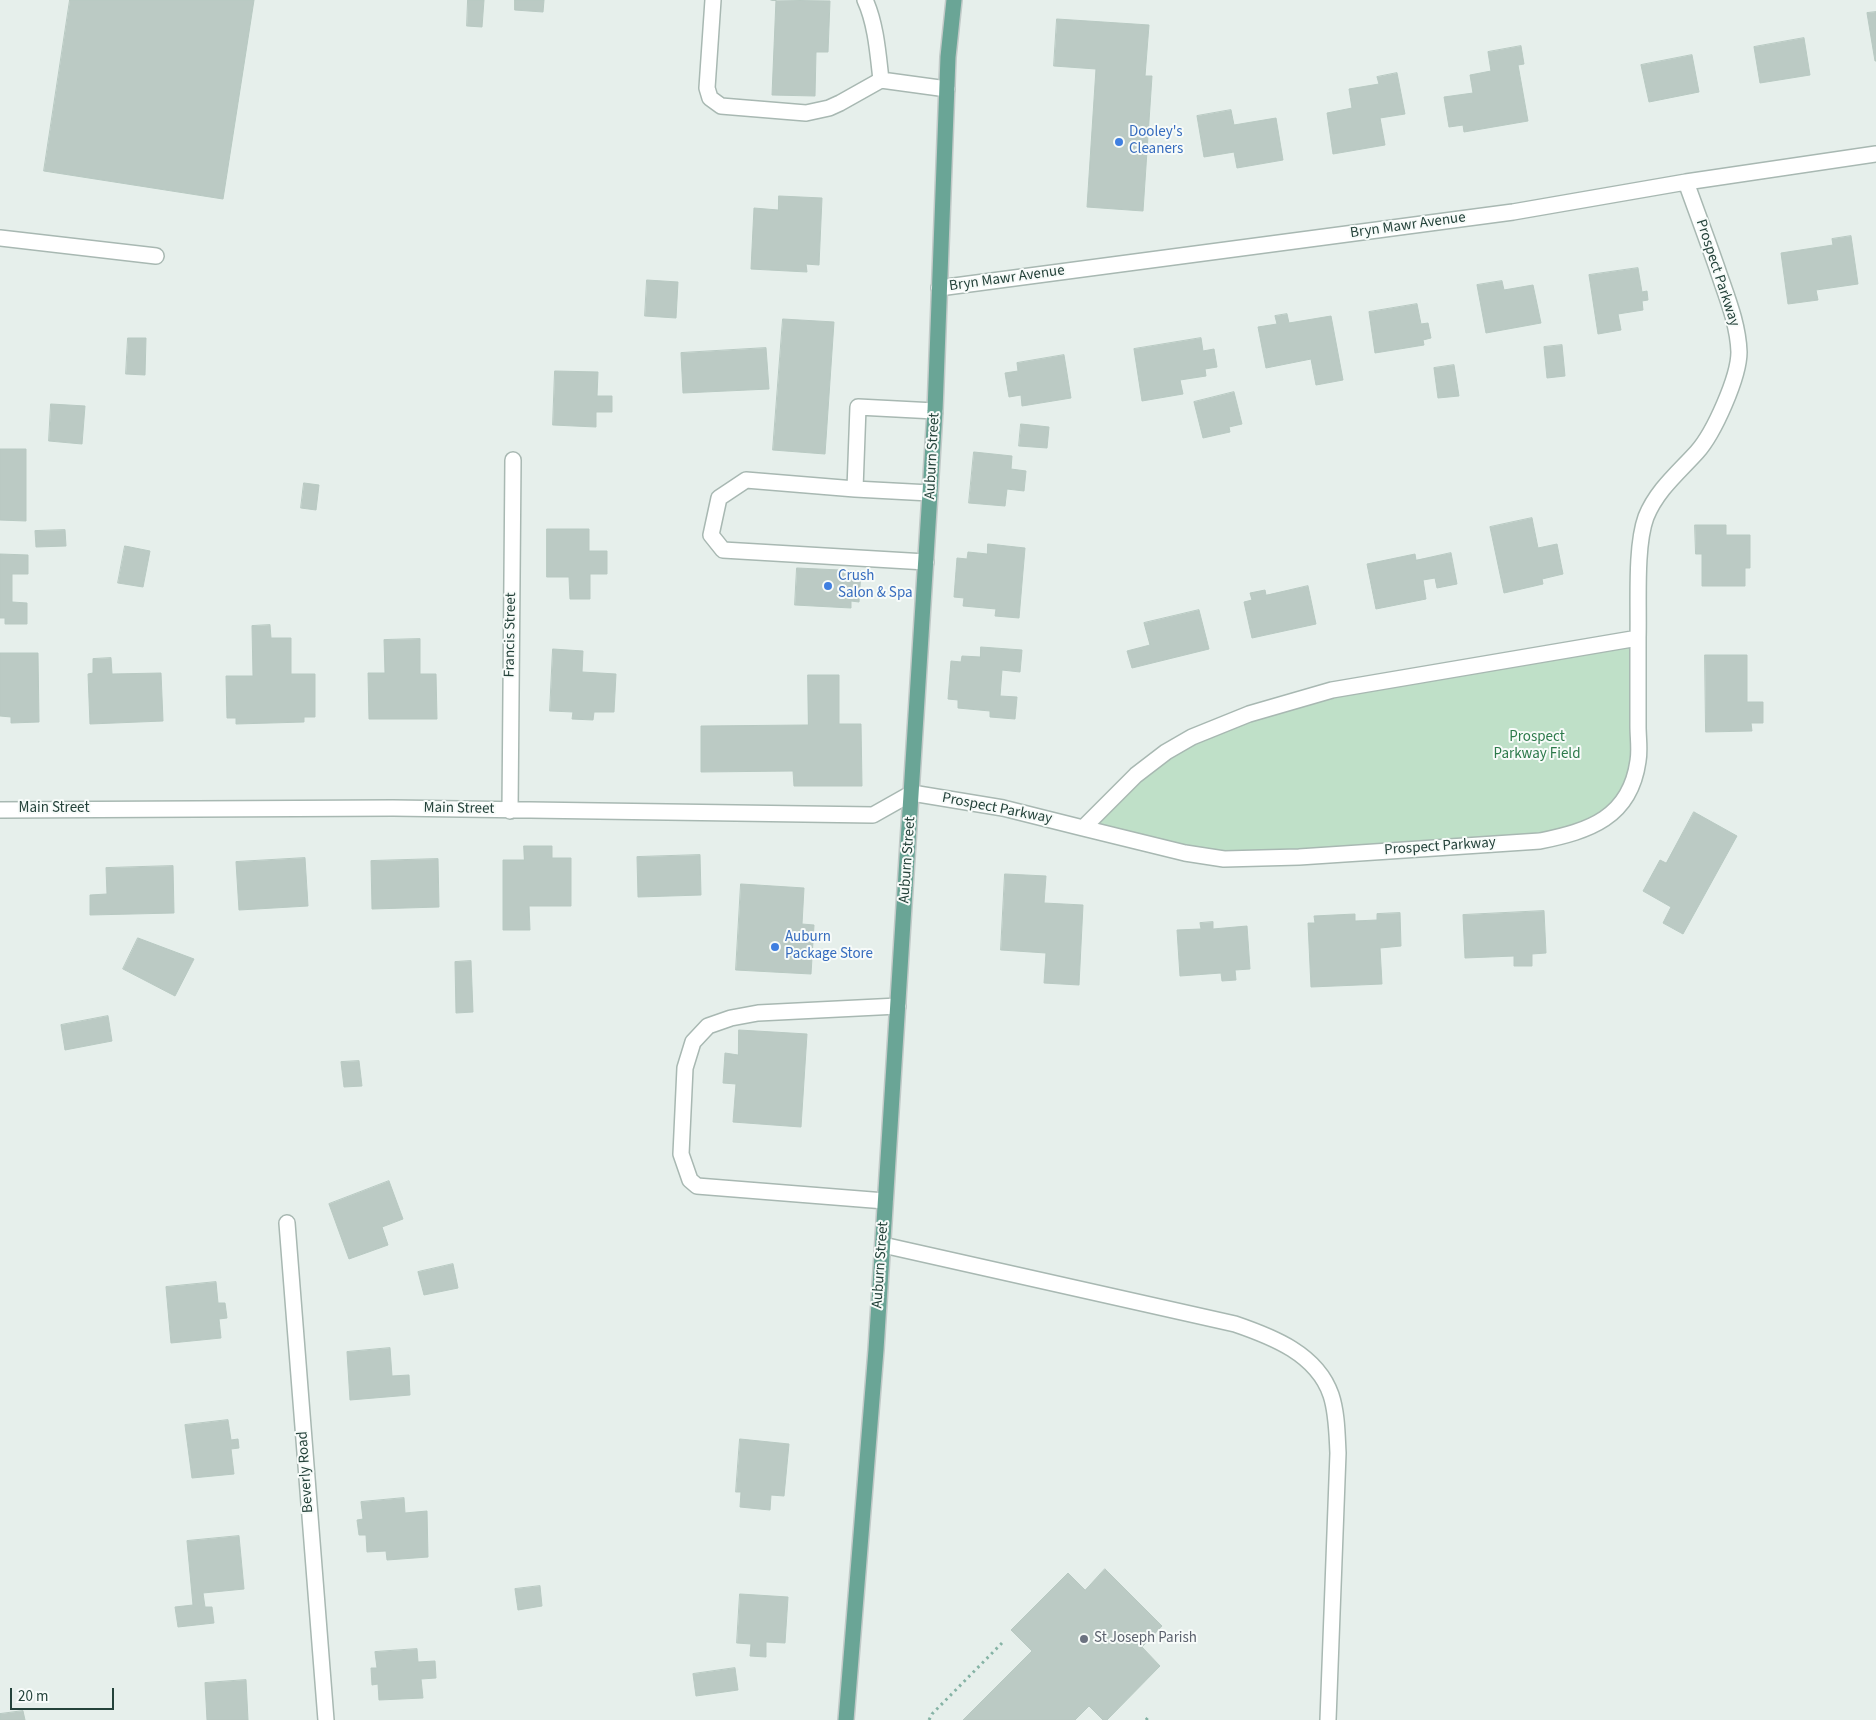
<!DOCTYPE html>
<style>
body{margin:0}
#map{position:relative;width:1876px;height:1720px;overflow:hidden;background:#e6efeb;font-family:"Source Sans 3",sans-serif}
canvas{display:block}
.scale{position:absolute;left:10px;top:1688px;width:104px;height:22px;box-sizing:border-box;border:2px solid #24423a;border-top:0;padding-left:6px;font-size:15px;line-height:18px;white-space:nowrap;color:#24423a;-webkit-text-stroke:4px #f7fbf9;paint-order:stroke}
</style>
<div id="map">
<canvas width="1876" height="1720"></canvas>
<div class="scale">20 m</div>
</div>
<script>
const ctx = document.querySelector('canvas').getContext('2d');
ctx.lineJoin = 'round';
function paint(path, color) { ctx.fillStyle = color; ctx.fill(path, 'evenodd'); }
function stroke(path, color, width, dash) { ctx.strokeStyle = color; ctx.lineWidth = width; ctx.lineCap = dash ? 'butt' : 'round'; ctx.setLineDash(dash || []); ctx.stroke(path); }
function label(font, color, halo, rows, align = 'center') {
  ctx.font = font + ' "Source Sans 3",sans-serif'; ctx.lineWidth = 4; ctx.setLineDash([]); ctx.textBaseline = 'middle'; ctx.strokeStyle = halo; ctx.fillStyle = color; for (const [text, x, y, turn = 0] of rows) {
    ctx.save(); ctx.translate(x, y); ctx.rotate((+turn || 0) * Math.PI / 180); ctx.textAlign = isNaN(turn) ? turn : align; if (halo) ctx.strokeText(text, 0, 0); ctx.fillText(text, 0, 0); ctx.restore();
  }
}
paint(new Path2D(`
 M1638 638V716L1629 791 1603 820 1552 838 1211 858 1083 828 1136 775 1249 714Z`), '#bfe0c8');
const building = new Path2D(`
 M70 0H254L223 199 44 171Z
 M468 0H484L482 27 467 26Z
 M515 0H544L543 12 515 10Z
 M771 0 830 1 828 52H816L815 96 772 95 776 0Z
 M1876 12V61H1875L1867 13Z
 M1057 19 1149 25 1145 76H1152L1143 211 1087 207 1096 69 1054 66Z
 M1804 38 1810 75 1760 83 1754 47Z
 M1521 46 1524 64 1518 65 1528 121 1464 132 1463 125 1449 127 1444 97 1473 93 1470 75 1491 71 1488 52Z
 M1692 55 1699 92 1649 102 1641 65Z
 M1397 73 1405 114 1380 118 1385 145 1333 154 1327 113 1352 108 1349 89 1379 84 1377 77Z
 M1231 110 1234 125 1276 118 1283 160 1237 168 1234 152 1204 157 1197 116Z
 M779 196 822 198 819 265 806 264 807 272 751 269 754 208 778 210Z
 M1851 236 1858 284 1816 290 1818 300 1788 304 1781 253 1833 245 1832 239Z
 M1638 268 1642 292 1647 291 1648 300 1642 301 1643 310 1618 314 1621 330 1598 334 1589 275Z
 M647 280 678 282 676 318 645 316Z
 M1502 281 1504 290 1533 285 1541 323 1486 333 1477 285Z
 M1417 304 1421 324 1428 323 1431 338 1423 340 1424 345 1375 353 1369 312Z
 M1287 314 1289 323 1331 316 1343 380 1316 385 1311 359 1266 368 1258 327 1277 324 1275 316Z
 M783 319 834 322 825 454 773 450Z
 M128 338H146L145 375 126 374Z
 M1201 338 1203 351 1214 349 1217 367 1205 369 1206 376 1180 380 1183 394 1142 401 1134 349Z
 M1562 345 1565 376 1547 378 1544 347Z
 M766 348 769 389 683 393 681 353Z
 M1064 355 1071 398 1022 406 1021 395 1009 397 1005 373 1018 371 1017 363Z
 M1454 365 1459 396 1438 398 1434 368Z
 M555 371 598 372 597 396H612V412H596V427L553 425Z
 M1234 392 1242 424 1229 427 1230 432 1203 438 1194 402Z
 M51 404 85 406 82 444 49 441Z
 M1021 424 1049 427 1047 448 1019 446Z
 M0 449H26V521L0 520Z
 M974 452 1012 456 1011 469 1026 471 1024 491 1007 489 1005 506 969 503Z
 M304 483 319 485 316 510 301 508Z
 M1532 518 1538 548 1557 544 1563 574 1542 579 1543 584 1504 593 1490 527Z
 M1695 525H1726V535H1750V568H1745V586H1702V554H1696Z
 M547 529H589V551H607V574H590V599H570L569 577H547Z
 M65 530 66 546 36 547 35 531Z
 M988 544 1025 548 1019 618 995 616 996 609 963 606 964 598 954 597 957 558 967 559 968 552 987 554Z
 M125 546 150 551 143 587 118 583Z
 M1451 553 1457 584 1437 588 1435 578 1423 580 1426 599 1376 609 1367 564 1415 554 1416 560Z
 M0 554 28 555V574H12V602L27 603V624H5V618H0Z
 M797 568 861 571 859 602 851 601V608L795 605Z
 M1308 586 1316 624 1252 638 1244 602 1252 600 1250 593 1265 590 1266 595Z
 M1199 610 1209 649 1132 668 1127 651 1150 645 1144 623Z
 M270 625 271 638H291V674H315V717H304V722L236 724V718H227L226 676H253L252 626Z
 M420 639V674H436L437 719H369L368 673H385L384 640Z
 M981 647 1022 650 1020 672 1002 670 1000 696 1017 697 1015 719 990 717V711L958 708V700L948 699 951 661 961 662 962 656 980 657Z
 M553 649 583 651 582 672 616 674 614 712H594L593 720 572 719 573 712 550 711Z
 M0 653H38L39 722 11 723V717L0 716Z
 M1705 655H1747V702H1763V723H1751L1752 731 1706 732Z
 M111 658 112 674 161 673 163 721 90 724 88 674 93 673V659Z
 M808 675H839V724H861L862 786H794L793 771 701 772V726L808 725Z
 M1694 812 1737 836 1683 934 1663 923 1671 907 1643 891 1660 860 1666 863Z
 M524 846H552V858H571V906H529L530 930H503V860H524Z
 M700 855 701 895 638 897 637 857Z
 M305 858 308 906 239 910 236 862Z
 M438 859 439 907 372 909 371 861Z
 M173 866 174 913 90 915V895L107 894 106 868Z
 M1005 874 1046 876 1044 903 1083 905 1079 985 1044 983 1046 953 1001 950Z
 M741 884 804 888 802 924 814 925 811 974 736 970Z
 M1544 911 1546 953 1532 954V966H1514V956L1465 958 1463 915Z
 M1400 913 1401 946 1380 948 1382 984 1311 987 1308 923H1315L1314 916 1355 914V921L1377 920V914Z
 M1213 922V929L1247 926 1250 969 1235 970 1236 980 1222 981 1221 973 1180 976 1177 930 1201 929 1200 923Z
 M138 938 194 959 175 996 123 969Z
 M471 961 473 1012 456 1013 455 962Z
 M108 1016 112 1041 65 1050 61 1025Z
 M739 1030 807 1034 801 1127 733 1122 736 1084 723 1083 725 1053 738 1055Z
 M359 1061 362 1086 344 1087 341 1062Z
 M389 1181 403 1219 382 1227 388 1245 349 1259 329 1204Z
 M453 1264 458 1288 424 1295 418 1272Z
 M216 1282 218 1303H225L227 1318 219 1319 221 1338 171 1343 166 1287Z
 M390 1348 392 1376 409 1375 410 1395 350 1400 347 1352Z
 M228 1420 231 1440 238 1439 239 1448 231 1449 234 1474 192 1478 185 1425Z
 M740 1439 789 1444 784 1496 771 1495 770 1510 740 1507 741 1492H736Z
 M404 1498 405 1513 427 1511 428 1557 387 1560 386 1551 367 1552 366 1535H359L357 1520 363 1519 361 1502Z
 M239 1536 244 1589 203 1593 205 1607H212L214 1623 178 1627 175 1607 193 1605 187 1541Z
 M1105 1569 1162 1626 1142 1647 1160 1666 1107 1720H1103L1089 1706 1075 1720H963L1032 1651 1011 1630 1068 1573 1085 1590Z
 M540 1586 542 1606 518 1610 515 1589Z
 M740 1594 788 1597 785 1643 766 1642V1657L750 1656 751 1644 737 1643Z
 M417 1649 418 1662 435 1661 436 1678 421 1679 423 1698 379 1700 378 1684 372 1685 371 1668H377L375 1652Z
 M735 1668 738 1690 696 1696 693 1674Z
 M246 1680 248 1720H207L205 1683Z
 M23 1711 25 1720H0V1714Z`);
paint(building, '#bbcac4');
stroke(building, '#b8c9c2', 1);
const minor = new Path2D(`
 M713 0 707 88 710 98 721 106 806 113 829 108 840 103 881 80 947 89
 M865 0C876 24 878 54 881 80
 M0 238 156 256
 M939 288 1513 212 1686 182 1876 154
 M855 489 930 493
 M926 562 723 550 711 535 719 498 746 480 855 489 858 407 935 411
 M1638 638C1639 605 1635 547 1646 517 1657 490 1678 473 1697 452 1714 433 1739 377 1739 352 1738 323 1726 295 1717 268 1707 239 1696 210 1686 182
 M0 810 393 808 873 815 912 793 1003 808 1083 828 1136 775 1166 752 1192 737 1249 714 1332 690 1638 638C1638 667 1638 697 1638 726 1638 738 1640 750 1638 761 1630 818 1589 831 1540 841L1299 857 1224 859 1185 853 1083 828
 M510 811 513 460
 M885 1201 697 1186 690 1180 681 1154 685 1068 693 1042 708 1026 731 1018 758 1013 898 1006
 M287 1223 326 1720
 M883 1245 1235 1324C1273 1337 1317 1354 1331 1395 1337 1413 1337 1434 1338 1453L1328 1720`);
const major = new Path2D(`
 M846 1720 876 1350 930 493 935 411 948 57 954 0`);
stroke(minor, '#a8b8b2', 18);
stroke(major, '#c2cac8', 18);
stroke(new Path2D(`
 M929 1720 932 1714 1002 1643
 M1146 1720 1150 1715`), '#86b3a5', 3, [2.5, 4]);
stroke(minor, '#fff', 15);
stroke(major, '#6aa596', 15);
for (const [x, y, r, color] of [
 [1119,142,5,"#3f7fe0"],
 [828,586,5,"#3f7fe0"],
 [775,947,5,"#3f7fe0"],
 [1084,1639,5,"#6b7280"]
]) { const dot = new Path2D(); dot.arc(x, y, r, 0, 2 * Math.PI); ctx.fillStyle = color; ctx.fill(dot); stroke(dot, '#f7fbf9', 2); }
label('15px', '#366cbe', '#f7fbf9', [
 ["Dooley's",1129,133],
 ["Cleaners",1129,150],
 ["Crush",838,577],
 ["Salon & Spa",838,594],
 ["Auburn",785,938],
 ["Package Store",785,955]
], 'left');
label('15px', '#24423a', '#f7fbf9', [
 ["Bryn Mawr Avenue",1408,226,-8],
 ["Prospect Parkway",1717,273,72],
 ["Bryn Mawr Avenue",1007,279,-8],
 ["Auburn Street",933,456,-87],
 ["Francis Street",511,635,-89],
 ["Main Street",54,809],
 ["Main Street",459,809,1],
 ["Prospect Parkway",997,809,11],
 ["Prospect Parkway",1440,847,-4],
 ["Auburn Street",908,860,-86],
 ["Auburn Street",881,1265,-86],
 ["Beverly Road",306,1472,-94]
]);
label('15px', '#2d7a4b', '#f7fbf9', [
 ["Prospect",1537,738],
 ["Parkway Field",1537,755]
]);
label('15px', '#5b616d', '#f7fbf9', [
 ["St Joseph Parish",1094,1639]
], 'left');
</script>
